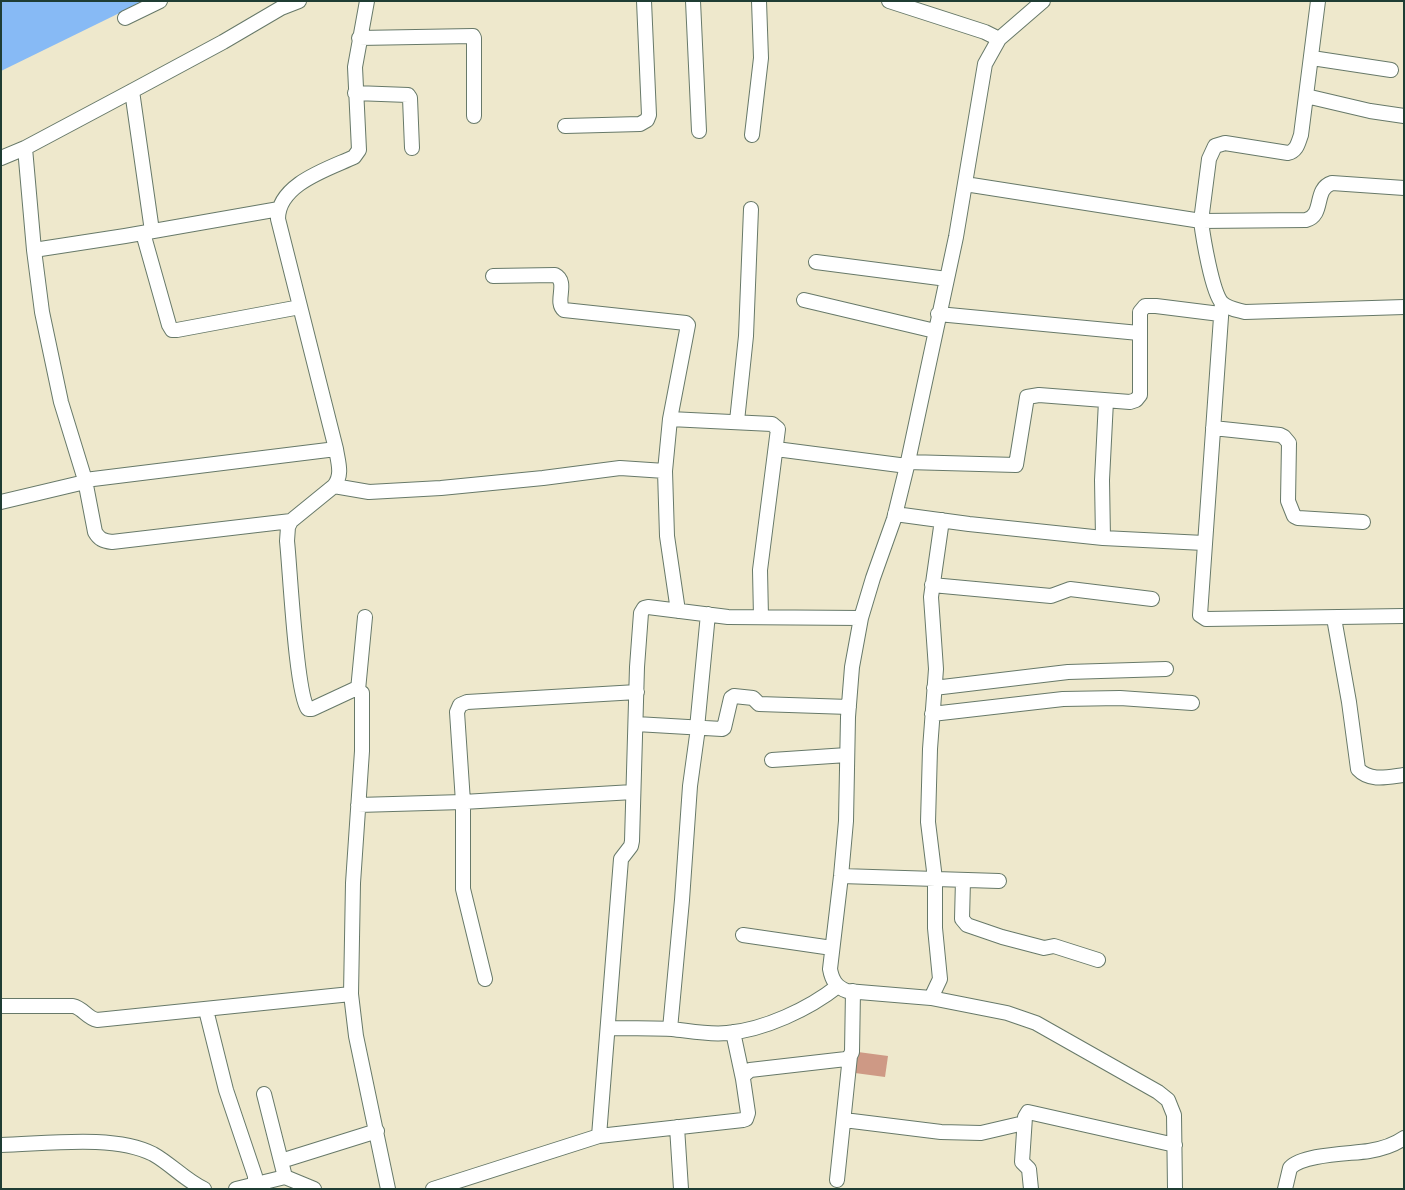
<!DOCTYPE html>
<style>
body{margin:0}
#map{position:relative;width:1405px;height:1190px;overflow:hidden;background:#eee8cc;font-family:"Comic Neue",sans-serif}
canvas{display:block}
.frame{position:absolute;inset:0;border:2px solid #1f3d34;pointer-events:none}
</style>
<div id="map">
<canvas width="1405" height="1190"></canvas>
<div class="frame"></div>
</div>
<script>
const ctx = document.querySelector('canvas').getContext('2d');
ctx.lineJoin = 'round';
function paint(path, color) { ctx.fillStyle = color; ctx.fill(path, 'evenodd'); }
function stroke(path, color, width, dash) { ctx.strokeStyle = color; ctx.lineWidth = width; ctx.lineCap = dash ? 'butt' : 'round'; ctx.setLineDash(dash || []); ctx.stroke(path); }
paint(new Path2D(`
 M1 1H144L1 71Z`), '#87baf5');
paint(new Path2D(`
 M858 1052 888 1056 885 1077 855 1073Z`), '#ce9985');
const street = new Path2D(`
 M367 1 355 67 359 150 354 157C328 169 278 184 278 219L336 449C338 462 343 475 334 486L291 521 288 527 287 541C290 568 296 694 308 709H312L355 689 362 693V751L353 883 351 994 356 1036 388 1189
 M693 1 699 131
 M889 1 985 32 999 39
 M1043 1 999 39 985 64 956 237 907 466 894 519 873 578 861 618 852 667 848 717 846 821 841 876 830 969C832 980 836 987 847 991L931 998 1007 1013 1036 1023 1158 1092 1168 1100 1174 1115 1175 1189
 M1318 1 1301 135C1298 143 1297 151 1288 153L1225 143 1215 146 1209 159 1201 221 1306 220C1325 215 1313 189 1332 183L1404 188
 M125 18 160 1
 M359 38 473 36 474 38V116
 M1312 58 1391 70
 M132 91 152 231
 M355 93 408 95 410 98 412 148
 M1306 96 1370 111 1404 116
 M565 126 640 124 647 120 649 115 644 1
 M752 135 761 58 759 1
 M25 148 34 250 42 312 61 402 85 480 95 532C99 539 103 541 112 542L291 521
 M1 158 25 148 132 91 223 42 281 8 299 1
 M965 184 1201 221C1203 237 1212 292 1222 303 1228 309 1238 310 1245 312L1404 307
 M143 233 169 325 172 330H177L300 307
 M34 250 125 236 279 209
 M816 262 947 279
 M493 276 555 275C569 282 554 302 564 310L686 323 688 325 670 419 665 471 667 536 678 611
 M804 300 935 331
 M1222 303 1200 615 1206 619 1404 616
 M938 314 1139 333
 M670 419 772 424 778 429 760 570 761 617
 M737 421 746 336 751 209
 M1213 428 1280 435 1284 437 1289 443 1288 501 1294 516 1298 518 1363 522
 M776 449 907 466
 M907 462 1016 465 1027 397 1039 395 1130 402 1136 400 1140 395V312L1145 306H1156L1220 314
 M85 480 336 449
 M334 486 369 492 441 488 543 478 620 468 665 471
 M1 502 85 482
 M895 514 969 524 1103 538 1204 543
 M1103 538 1102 480 1106 401
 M932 585 1051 596 1070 589 1152 599
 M1334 618 1349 702 1358 769C1370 782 1388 777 1404 775
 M934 688 1068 672 1166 669
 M358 690 365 617
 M932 714 1063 699 1120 698 1192 703
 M636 724 722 729 724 728 731 698 734 696 753 698 759 704 849 707
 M697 728 708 614
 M772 760 847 755
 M358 805 463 802 633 792
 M841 876 999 881
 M963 880 962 919 967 925 1002 937 1044 948 1054 946 1098 960
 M743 935 832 948
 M485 979 463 889V802L457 712 460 705 467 702 637 692
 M931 998 940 979 935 928V879L928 822 930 749 936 669 931 597 942 520
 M1 1006H73C83 1008 87 1018 97 1020L351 994
 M206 1010 226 1090 255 1176V1189
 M608 1028C629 1028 651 1028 672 1029 690 1031 709 1035 727 1033 764 1030 809 1009 838 986
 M670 1029 682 900 690 786 698 728
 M733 1032 743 1079
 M264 1094 285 1177
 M844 1120 941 1132 981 1133 1024 1123
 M677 1127 681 1189
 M599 1136 621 859 631 846 632 841 637 667 641 613 644 608 648 607 728 617 861 618
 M1 1145C45 1144 114 1134 153 1154 171 1164 186 1181 204 1189
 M281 1161 377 1131
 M837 1180 850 1056
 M236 1189 285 1177 314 1189
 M433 1189 599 1136 743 1120 746 1119 748 1113 743 1079 744 1075 750 1070 846 1059 850 1056 852 1052 853 991
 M1031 1189 1029 1169 1022 1162 1025 1117 1028 1112 1175 1145
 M1285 1189 1290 1168C1303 1154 1350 1154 1369 1151 1381 1149 1394 1145 1404 1138`);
stroke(street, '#677969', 16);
stroke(street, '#fff', 14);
</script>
